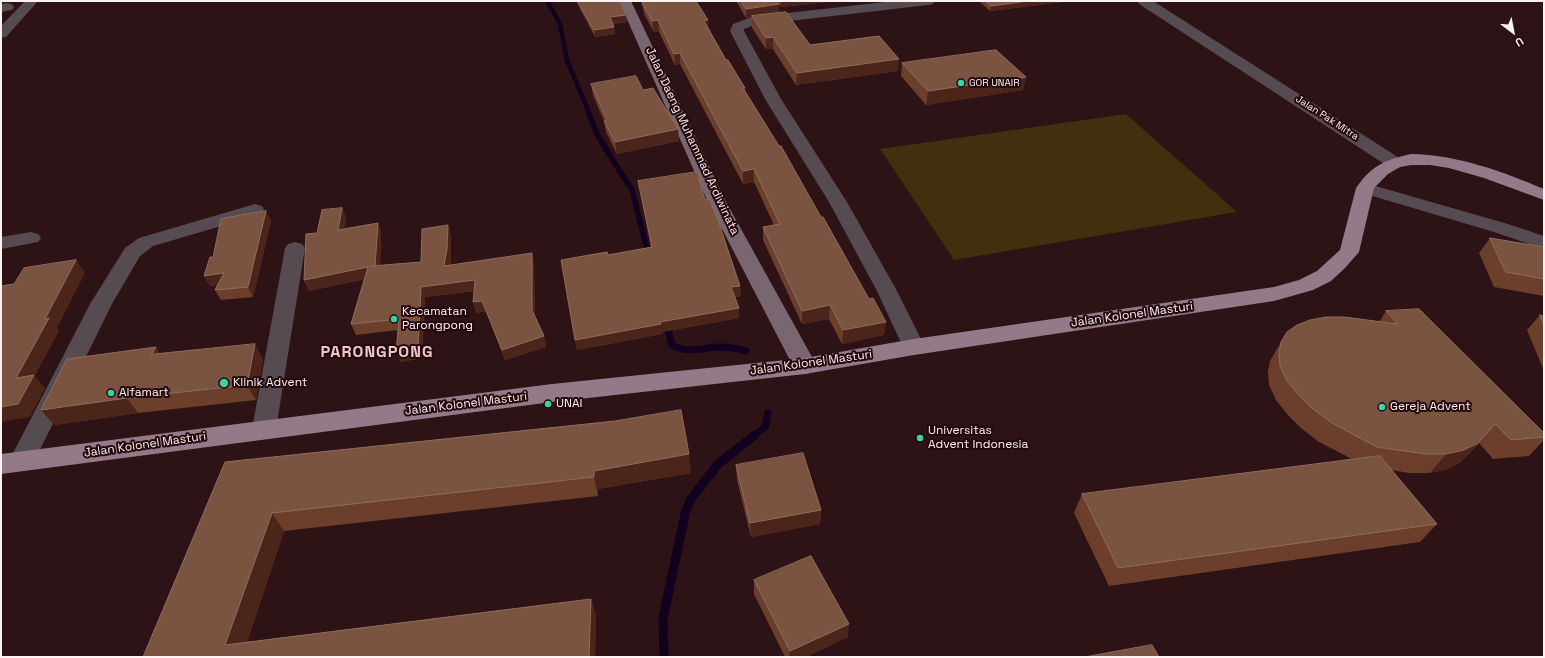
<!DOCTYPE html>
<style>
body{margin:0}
#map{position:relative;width:1545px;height:658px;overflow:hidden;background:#2d1216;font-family:"Space Grotesk",sans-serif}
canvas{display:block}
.frame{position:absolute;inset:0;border:2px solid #fef2f2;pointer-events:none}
.north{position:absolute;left:1493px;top:12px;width:40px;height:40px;-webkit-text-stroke:3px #23090d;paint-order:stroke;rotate:148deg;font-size:11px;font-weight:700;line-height:16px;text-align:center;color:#fef2f2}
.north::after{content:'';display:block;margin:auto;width:14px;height:18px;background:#fef2f2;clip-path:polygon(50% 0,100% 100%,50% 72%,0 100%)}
</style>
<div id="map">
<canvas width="1545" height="658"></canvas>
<div class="frame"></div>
<div class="north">U</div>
</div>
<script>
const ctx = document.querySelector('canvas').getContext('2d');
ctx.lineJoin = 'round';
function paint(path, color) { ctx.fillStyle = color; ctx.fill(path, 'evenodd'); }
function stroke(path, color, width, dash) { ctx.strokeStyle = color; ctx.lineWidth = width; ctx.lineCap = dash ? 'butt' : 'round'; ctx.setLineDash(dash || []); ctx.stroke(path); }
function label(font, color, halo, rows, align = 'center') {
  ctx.font = font + ' "Space Grotesk",sans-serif'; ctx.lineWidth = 4; ctx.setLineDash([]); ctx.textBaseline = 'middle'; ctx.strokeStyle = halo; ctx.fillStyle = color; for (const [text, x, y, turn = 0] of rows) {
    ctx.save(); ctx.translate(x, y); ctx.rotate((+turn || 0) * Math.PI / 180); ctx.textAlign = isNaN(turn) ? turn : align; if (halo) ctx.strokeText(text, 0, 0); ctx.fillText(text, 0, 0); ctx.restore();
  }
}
paint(new Path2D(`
 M1126 114 1237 212 954 260 880 149Z`), '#432e0d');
stroke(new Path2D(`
 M547 1 560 24 567 60 590 115`), '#11001e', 4.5);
stroke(new Path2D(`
 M589 114 599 138 632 190 649 256`), '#11001e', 5.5);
stroke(new Path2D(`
 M666 322 672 345C688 354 701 348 718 347 727 347 737 348 746 351
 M753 436 765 427 768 413`), '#11001e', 7);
stroke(new Path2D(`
 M664 657 663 618 686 510 691 499 718 464 755 435`), '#11001e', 9);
paint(new Path2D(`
 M25 1H38L6 37 1 38V26Z
 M894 1H934L933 4 928 5 755 25 744 29V31L781 99 847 202 897 291 925 347 922 353 914 355 906 353 903 347 877 291 829 202 765 99 730 31 733 24 752 17Z
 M1138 1H1153L1401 159 1404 163 1401 167 1395 168 1389 167 1139 4Z
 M7 3 12 4 14 7 12 10 1 12V4Z
 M1365 183 1508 224 1544 236V249L1494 232 1359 192 1356 188 1359 184Z
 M255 204 262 206 264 210 262 214 153 246 140 256 112 304 31 468 22 471 13 468 9 461 90 304 125 248 139 238Z
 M31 232 38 234 41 238 38 242 1 249V237Z
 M295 242 302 244 305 248 276 429 273 436 264 439 255 436 252 429 285 248 288 244Z`), '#574b52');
paint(new Path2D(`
 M619 1H631L725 200 817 366 813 372 805 374 797 372 793 366 707 200Z`), '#796671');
paint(new Path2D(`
 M1411 154C1458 155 1501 171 1544 189V200L1484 178 1449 168 1430 165H1411L1400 167 1388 174 1374 188 1359 252 1345 268 1331 281 1313 290 1274 301 914 355 805 374 552 402 1 474V454L552 384 805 358 914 339 1274 287 1299 280 1317 271 1340 250 1356 188C1372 165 1385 160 1411 154Z`), '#937a89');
paint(new Path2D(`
 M576 1H620L627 22 613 24 614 27 615 34 595 37Z
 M736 1H776L779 4V12L810 45 898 71 796 85 773 49H766L752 28V17L746 18Z
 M777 1H837L781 7Z
 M979 1H1070L990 11Z
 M642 3 709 29 726 60 745 88V92L869 299 886 322 884 335 842 344 829 319 802 324 763 240V227L774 225 754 182 743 184 680 64 675 65 659 32H654L644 14Z
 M902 63 1026 77 1023 90 926 105 901 76Z
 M591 84 643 90 678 129 679 141 617 154 606 132 604 121 593 95Z
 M638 181 705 200 740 286 741 296 735 297 739 318 662 332V334L577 350 575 340 608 255 651 247 640 191Z
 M342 208 346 218 344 229 378 223 381 233 380 266 421 262 451 236V260L450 265 534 264 535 316 544 336 546 347 505 360 486 311 476 313 474 291 425 297 422 358 401 362 396 352 398 330 356 335 351 324 364 279 309 291 304 280 317 233Z
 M266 211 271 221 253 297 221 300 215 290 217 285 210 286 204 276 213 257Z
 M1490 238 1544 247V296L1494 287 1479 253Z
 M1386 311 1544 433V440L1529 456 1493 459 1479 443 1461 462 1448 469 1430 473H1409L1391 470 1437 524 1420 542 1109 586 1074 513 1082 494 1352 459 1319 442 1301 428 1287 414 1276 400 1269 385 1268 372 1270 361 1281 342 1380 321Z
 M1540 315 1544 316V371L1527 330Z
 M161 353 263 359 256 400 138 413 54 425Z
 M615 421 691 473 598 489V496L284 531 247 642 591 599 596 616 595 657H143L225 462Z
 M736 465 821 510 820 524 751 537 737 480Z
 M754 580 848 637 806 657H785L754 594Z`), '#6b3f2c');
paint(new Path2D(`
 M1 1H6L1 3Z
 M781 1H837L781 7Z
 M1028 1H1070L990 11 991 6Z
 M779 4V12L746 18V9Z
 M626 15 627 22 611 24 610 17Z
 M658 20 659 32H654L652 21Z
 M708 20 709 31 704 21Z
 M614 27 615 34 595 37 594 30Z
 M773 37V49H766V38Z
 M680 53V64L675 65 674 54Z
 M899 59 898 71 796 85 797 73Z
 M1026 77 1023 90 926 105 928 91Z
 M678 129 679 141 617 154 615 142Z
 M754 169V182L743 184V171Z
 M342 208 346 218 342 240 338 230Z
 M266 211 271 221 253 297 248 287Z
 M378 223 381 233 380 276 371 266Z
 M448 225 451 236V260L448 277 444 266Z
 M532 253 534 264 535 321 532 310Z
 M76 260 85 273 57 328 59 331 35 376 45 388 30 417 1 422V407L16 378 45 319Z
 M368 267 372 278 309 291 304 280Z
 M224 273 229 283 210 286 204 276Z
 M475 280 478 290 425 297 422 358 401 362 396 352 421 287Z
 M740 286 741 296 732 297 731 287Z
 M482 301 486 311 476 313 473 302Z
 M830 305 829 319 802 324V311Z
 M739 308V318L662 332V334L577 350 575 340 660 322Z
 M886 322 884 335 842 344 843 330Z
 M544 336 546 347 505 360 502 350Z
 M255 344 263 359 256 400 247 385Z
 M156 347 166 361 152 354Z
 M127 398 138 413 54 425 41 410Z
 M1495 424 1461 462 1448 469 1430 473 1446 454Z
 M689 454 691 473 598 489V496L594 477V471Z
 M821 510 820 524 751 537 750 523Z
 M272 513 284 531 242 657 225 645Z
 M591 599 596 616 595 657H589Z
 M849 624 848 637 806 657H789L790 651Z`), '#4c251a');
const building = new Path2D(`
 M578 1H620L626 15 610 17 614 27 594 30Z
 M657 1H696L708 20 704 21 726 60H728L745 88H743L779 146H781L821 217H823L869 299 873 298 886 322 843 330 830 305 802 311 763 227 780 224 754 169 743 171 680 53 674 54 658 20 652 21 642 3Z
 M741 1H776L779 4 746 9Z
 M986 1H1028L991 6Z
 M786 12 810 45 879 36 899 59 797 73 773 37 766 38 752 16Z
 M996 50 1026 77 928 91 902 63Z
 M636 76 643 90 653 88 678 129 615 142 604 121 607 120 591 84Z
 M697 172 705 200 709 199 718 220 740 286 731 287 739 308 660 322 661 324 575 340 561 260 607 252 608 255 652 247 638 181Z
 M342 208 338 230 378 223 375 266H371L421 262 422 229 448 225 447 249 444 266 532 253V310L544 336 502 350 482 301 473 302 475 280 421 287 418 348 396 352 399 319 351 324 368 267 304 280 306 234 317 233 322 210Z
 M266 211 248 287 215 290 224 273 204 276 210 257H213L221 219Z
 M1490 238 1544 247V279L1506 272Z
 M76 260 45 319 49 318 16 378 34 375 18 404 1 407V286L14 284 24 268Z
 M1419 309 1544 433V437L1511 440 1495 424 1478 443 1464 450 1446 454H1425L1377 447 1332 423 1313 409 1299 395 1287 381 1280 366 1279 354 1281 342 1287 332 1297 325 1310 320 1326 317H1344L1398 324 1386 311Z
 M1540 315 1544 316V325Z
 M255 344 247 385 127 398 41 410 67 359 156 347 152 354Z
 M681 410 689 454 594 471V477L272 513 225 645 591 599 589 657H143L225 462 615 421Z
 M803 453 821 510 750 523 736 465Z
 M1380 456 1437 524 1118 568 1082 494Z
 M811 556 849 624 790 651 754 580Z
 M1152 645 1159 657H1085Z`);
paint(building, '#7b5341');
stroke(building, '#8f6c5d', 1);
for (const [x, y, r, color] of [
 [961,83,4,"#39d4a5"],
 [394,319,4,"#39d4a5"],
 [224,383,5,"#39d4a5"],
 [111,393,4,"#39d4a5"],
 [548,404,4,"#39d4a5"],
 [1382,407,4,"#39d4a5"],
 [920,438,4,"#39d4a5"]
]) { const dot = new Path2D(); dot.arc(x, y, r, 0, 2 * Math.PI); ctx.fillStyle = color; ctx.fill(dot); stroke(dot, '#23090d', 1.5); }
label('10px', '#fef2f2', '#23090d', [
 ["GOR UNAIR",969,83]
], 'left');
label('10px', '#fef2f2', '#23090d', [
 ["Jalan Pak Mitra",1327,118,33]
]);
label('12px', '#fef2f2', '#23090d', [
 ["Jalan Daeng Muhammad Ardiwinata",692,141,65],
 ["Jalan Kolonel Masturi",1132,315,-8],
 ["Jalan Kolonel Masturi",811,363,-8],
 ["Jalan Kolonel Masturi",466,404,-7],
 ["Jalan Kolonel Masturi",145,445,-8]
]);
label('12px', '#fef2f2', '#23090d', [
 ["Kecamatan",402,312],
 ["Parongpong",402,326],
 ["Klinik Advent",233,383],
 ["Alfamart",119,393],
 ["UNAI",556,404],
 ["Gereja Advent",1390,407],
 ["Universitas",928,431],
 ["Advent Indonesia",928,445]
], 'left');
ctx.letterSpacing = '1px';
label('bold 16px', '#eec7ca', '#23090d', [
 ["PARONGPONG",377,353]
]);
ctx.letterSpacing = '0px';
</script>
